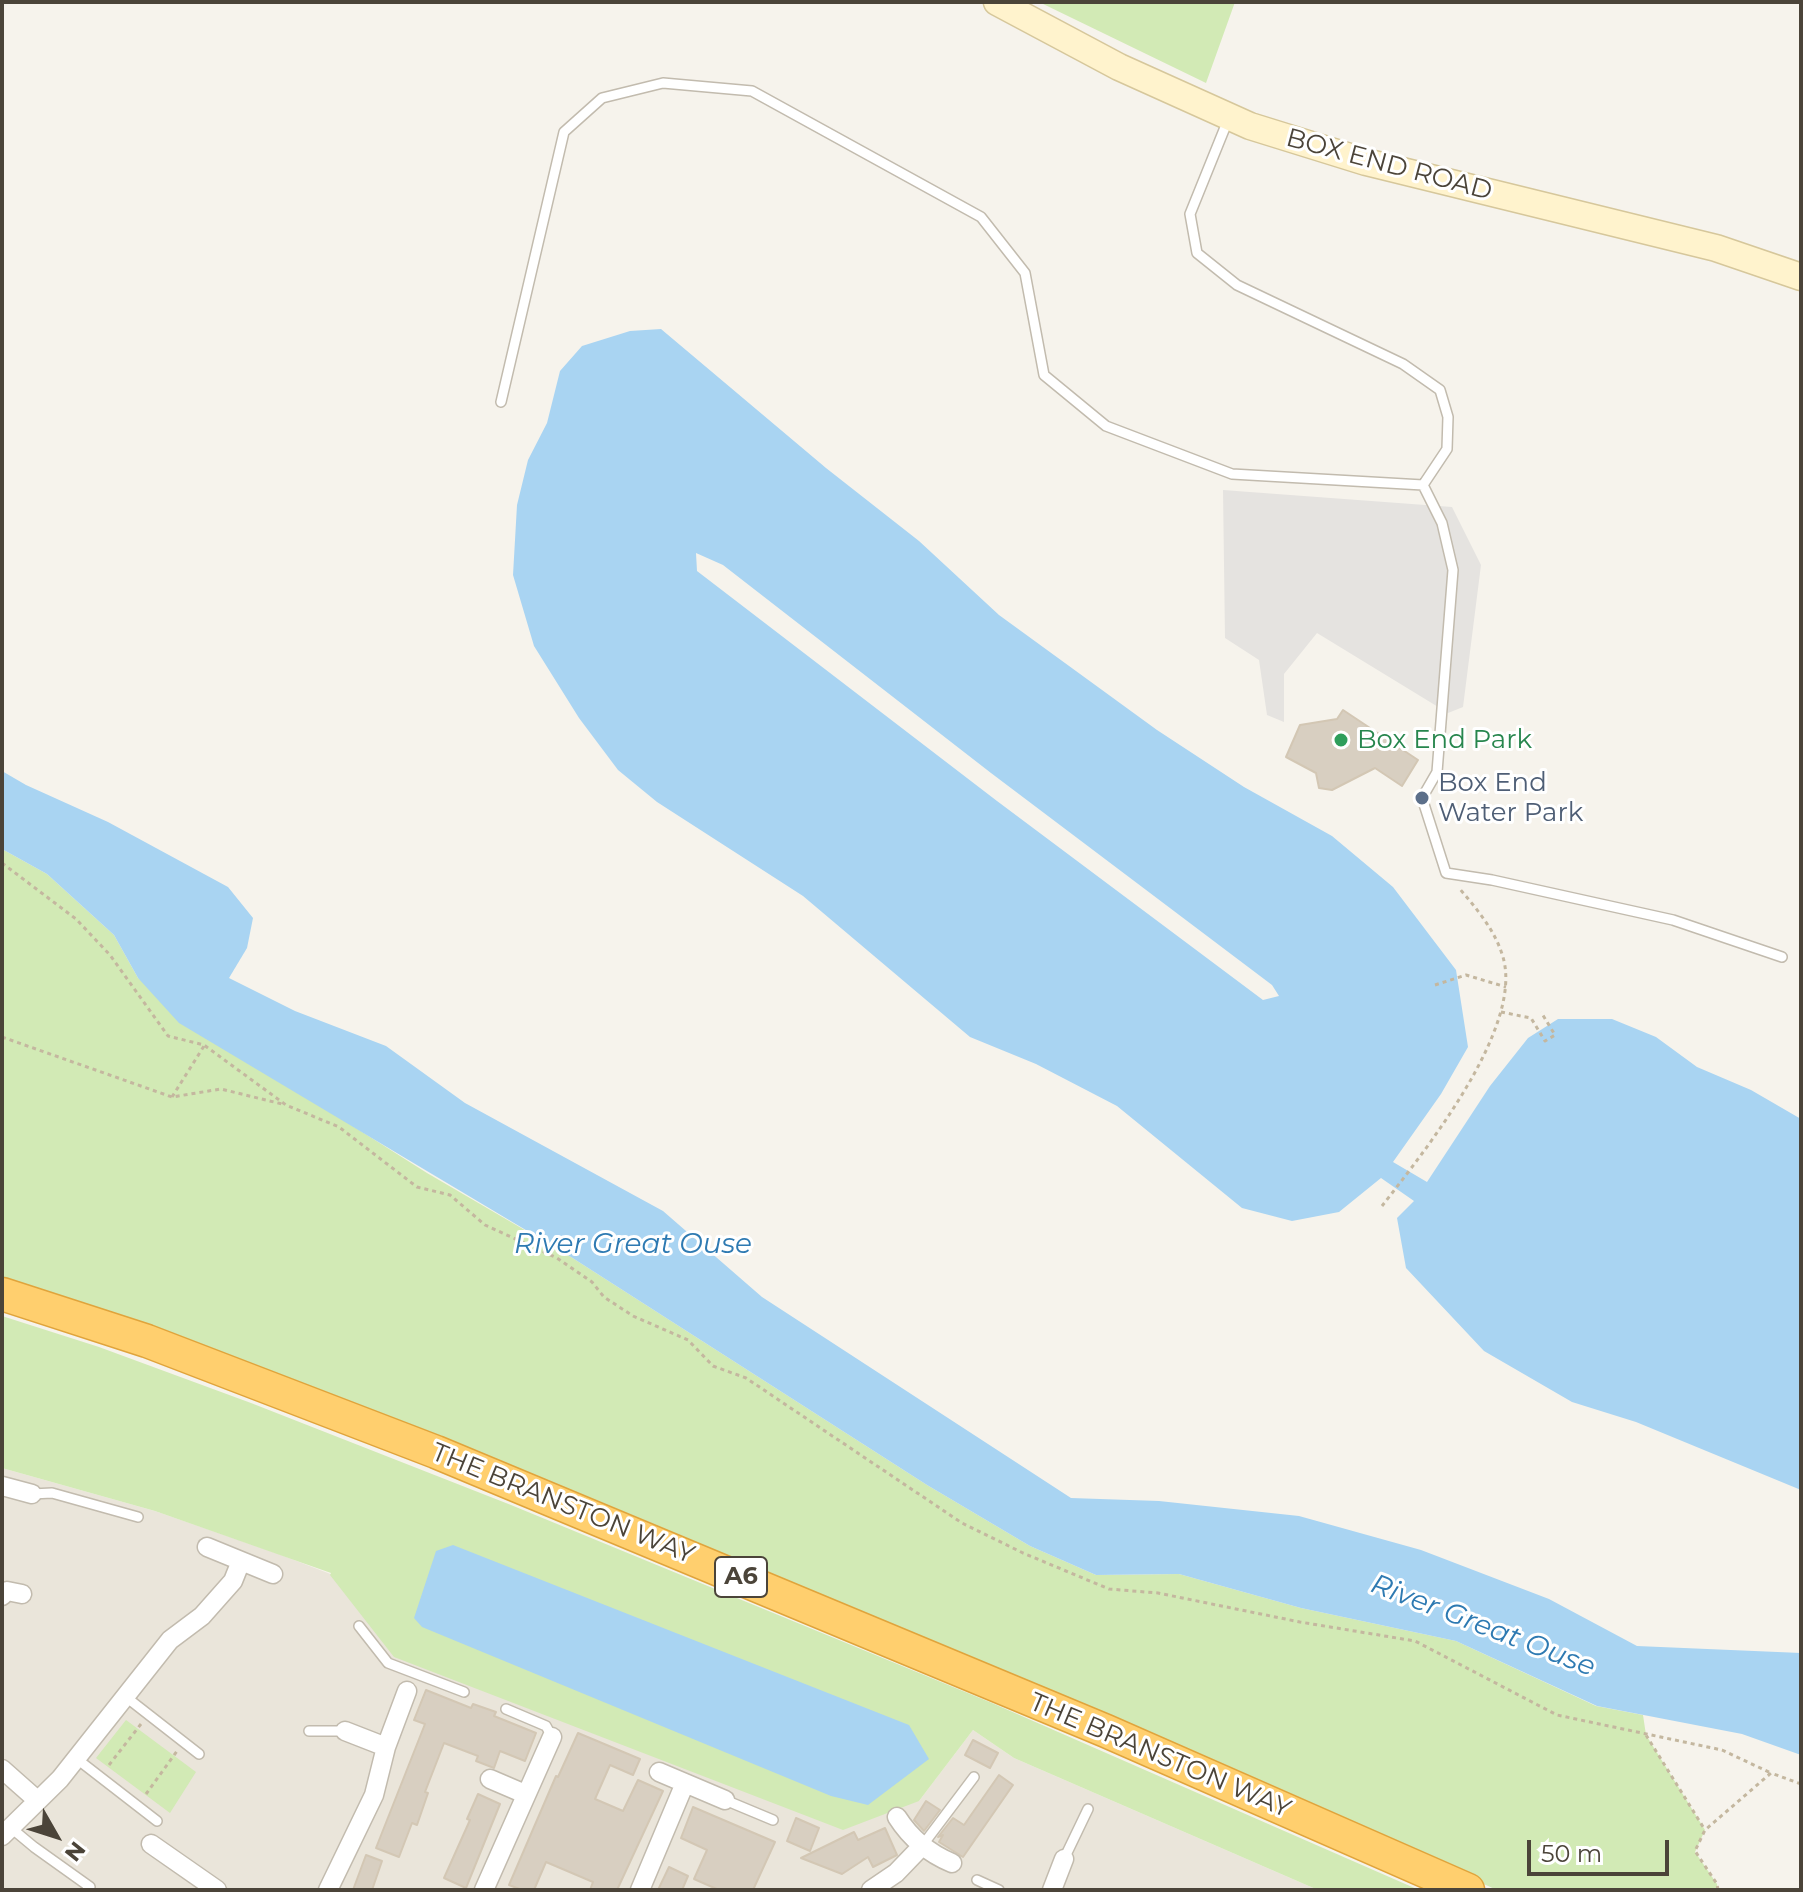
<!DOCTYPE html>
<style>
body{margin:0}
#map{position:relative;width:1803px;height:1892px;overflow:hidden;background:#f6f3ec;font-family:Montserrat,sans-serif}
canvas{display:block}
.frame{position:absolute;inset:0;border:4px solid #4b4439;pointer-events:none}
.north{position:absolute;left:16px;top:1796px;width:80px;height:80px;-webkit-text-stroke:6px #fff;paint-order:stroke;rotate:129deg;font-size:22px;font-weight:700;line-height:32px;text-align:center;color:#4b4439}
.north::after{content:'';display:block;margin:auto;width:28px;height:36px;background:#4b4439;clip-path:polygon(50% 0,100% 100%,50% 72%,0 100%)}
.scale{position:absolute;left:1527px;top:1840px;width:142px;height:36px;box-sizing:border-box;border:4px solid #4b4439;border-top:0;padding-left:10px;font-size:24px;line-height:28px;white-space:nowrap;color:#4b4439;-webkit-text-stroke:6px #fff;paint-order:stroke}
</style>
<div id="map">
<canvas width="1803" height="1892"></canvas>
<div class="frame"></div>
<div class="north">N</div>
<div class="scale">50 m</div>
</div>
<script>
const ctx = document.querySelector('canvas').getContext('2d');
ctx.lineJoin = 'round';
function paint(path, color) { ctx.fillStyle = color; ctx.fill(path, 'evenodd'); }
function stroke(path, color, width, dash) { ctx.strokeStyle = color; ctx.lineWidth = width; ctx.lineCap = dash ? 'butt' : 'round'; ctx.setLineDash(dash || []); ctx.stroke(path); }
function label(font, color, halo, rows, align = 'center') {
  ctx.font = font + ' Montserrat,sans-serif'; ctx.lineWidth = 6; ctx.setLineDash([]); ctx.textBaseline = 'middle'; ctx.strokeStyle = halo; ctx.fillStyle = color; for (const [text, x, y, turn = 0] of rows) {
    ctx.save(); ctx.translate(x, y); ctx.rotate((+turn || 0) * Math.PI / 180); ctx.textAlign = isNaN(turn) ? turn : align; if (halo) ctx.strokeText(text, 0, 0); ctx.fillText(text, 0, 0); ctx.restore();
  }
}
paint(new Path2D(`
 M2 1468 155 1511 276 1553 919 1801 973 1730 1014 1758 1318 1890H2Z`), '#eae5da');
paint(new Path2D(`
 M1039 2H1235L1206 83Z
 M2 849 47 874 114 935 138 978 337 1116 427 1173 571 1257 927 1485 1030 1546 1096 1575 1179 1574 1301 1608 1456 1641 1596 1706 1643 1715 1646 1735 1705 1830 1695 1852 1717 1884 1718 1890H1497L1225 1768 2 1282Z
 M2 1316 99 1347 251 1403 511 1505 992 1703 1419 1890H1318L1014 1758 973 1730 919 1801 843 1830 394 1657 330 1575 331 1573 155 1511 2 1468Z
 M126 1720 196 1772 170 1813 96 1758Z`), '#d2eab5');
paint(new Path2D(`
 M1223 490 1452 507 1481 565 1463 707 1448 713 1317 633 1284 674V722L1267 715 1259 660 1225 638Z`), '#e5e3e0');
paint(new Path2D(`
 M661 329 826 468 919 541 999 615 1157 730 1244 787 1332 836 1393 887 1456 970 1468 1047 1441 1094 1393 1162 1427 1182 1490 1086 1528 1038 1558 1019H1612L1656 1037 1697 1067 1751 1090 1801 1119V1490L1636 1422 1572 1402 1484 1351 1406 1268 1397 1218 1414 1201 1381 1178 1339 1212 1292 1221 1242 1208 1117 1106 1036 1064 970 1037 803 896 657 802 618 770 579 718 534 646 513 575 517 505 528 460 547 423 560 371 582 346 630 331ZM696 553 723 565 991 773 1272 985 1279 996 1263 1000 997 801 697 571Z
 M2 771 26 785 108 822 228 887 253 918 247 948 229 978 295 1011 386 1046 465 1103 663 1211 762 1297 1071 1498 1159 1501 1299 1516 1421 1550 1549 1599 1637 1646 1801 1653V1755L1742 1734 1597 1706 1456 1641 1301 1608 1179 1574 1096 1575 1030 1546 927 1485 571 1257 179 1023 138 978 114 935 47 874 2 849Z
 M453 1545 909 1725 929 1759 868 1805 831 1796 422 1627 414 1618 436 1551Z`), '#a9d4f2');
const building = new Path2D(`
 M1343 710 1418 760 1402 786 1375 768 1332 790 1319 788 1316 773 1286 757 1300 725 1337 719Z
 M426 1690 471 1708 473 1704 496 1712 494 1716 536 1733 525 1761 500 1751 494 1768 476 1761 478 1756 444 1743 425 1792 428 1793 417 1825 412 1823 399 1857 376 1848 425 1724 414 1720Z
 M578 1733 640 1759 633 1775 610 1765 595 1799 623 1811 638 1780 663 1791 617 1890H590L593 1882 546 1862 534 1890H522L509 1885 556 1776 558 1777Z
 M973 1740 998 1753 990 1768 965 1755Z
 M999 1775 1013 1785 963 1857 939 1842 943 1835 938 1837 953 1818 964 1825Z
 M478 1794 500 1804 466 1888 444 1878 470 1820 467 1819Z
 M926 1801 940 1810 924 1831 914 1820Z
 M693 1807 775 1842 753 1890H719L694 1879 707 1850 681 1838Z
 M796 1818 819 1828 810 1851 787 1841Z
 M885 1828 897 1855 873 1867 868 1857 842 1874 801 1858 854 1832 858 1840Z
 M366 1855 382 1861 372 1890H353Z
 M669 1867 688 1876 682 1890H658Z`);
paint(building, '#d8cfc1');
stroke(building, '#d3c7b4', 2);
const lane = new Path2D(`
 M1228 120 1190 214 1197 253 1237 285 1403 364 1440 390 1448 417 1447 449 1423 485 1442 523 1453 570 1437 772 1422 798 1446 873 1492 880 1673 920 1782 957
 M501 402 564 132 602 98 663 83 752 91 981 217 1025 273 1044 375 1106 426 1232 474 1423 485
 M32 1494 52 1493 138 1517
 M359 1626 388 1663 464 1692
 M126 1697 199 1754
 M506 1709 546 1726 552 1737
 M309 1731H345
 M77 1759 157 1821
 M725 1800 773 1820
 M10 1827 34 1847 90 1887 87 1890
 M922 1846 974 1777
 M1064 1859 1088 1809
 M977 1880 999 1890`);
const street = new Path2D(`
 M2 1486 32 1494
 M207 1547 273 1574
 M2 1596 7 1591 22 1594
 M345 1731 386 1747
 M2 1769 37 1800
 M659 1772 725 1800
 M490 1779 525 1794
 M897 1817C911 1839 928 1853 952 1863
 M2 1836 60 1779 170 1640 202 1616 233 1581 241 1561
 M151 1844 217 1890
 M328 1890 374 1795 386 1747 407 1691
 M484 1890 552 1737
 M640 1890 685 1783
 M871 1890 896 1873 922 1846
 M1052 1890 1064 1859`);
const secondary = new Path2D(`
 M997 2 1119 67 1250 126 1366 162 1716 248 1801 277`);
const highway = new Path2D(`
 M2 1294 147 1341 436 1452 1106 1731 1468 1890`);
stroke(lane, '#c2bbae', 12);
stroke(street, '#c2bbae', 21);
stroke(secondary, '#d6c79b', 29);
stroke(highway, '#e0a43c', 35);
stroke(new Path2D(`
 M2 863 76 919 110 955 168 1036 204 1045 286 1105 339 1127 417 1187 450 1195 485 1225 557 1258 592 1282 604 1297 633 1316 688 1340 713 1366 746 1378 962 1523 1023 1553 1109 1589 1158 1593 1300 1622 1415 1641 1557 1715 1722 1750 1771 1773
 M1435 985 1466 975 1506 987
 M1501 1012 1531 1018 1545 1041 1555 1035 1541 1012
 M2 1037 172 1097 221 1089 282 1104
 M172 1097 204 1046
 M1382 1206C1423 1153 1527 1025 1502 954 1494 929 1476 908 1459 888
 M1646 1735 1705 1830
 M109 1765 141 1724
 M146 1794 177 1751
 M1718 1890 1717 1884 1695 1851 1705 1830 1771 1773 1801 1784`), '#c4b79f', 3, [4, 4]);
stroke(lane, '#fff', 9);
stroke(street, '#fff', 18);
stroke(secondary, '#fff3cd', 26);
stroke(highway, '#ffcf6e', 32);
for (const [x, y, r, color] of [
 [1341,740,8,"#2e9e5b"],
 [1422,798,8,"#5c6f8a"]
]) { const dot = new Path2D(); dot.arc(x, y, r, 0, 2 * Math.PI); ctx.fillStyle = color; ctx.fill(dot); stroke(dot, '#fff', 3); }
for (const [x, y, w] of [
 [741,1577,52]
]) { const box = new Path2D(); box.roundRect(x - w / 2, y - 20, w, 40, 6); ctx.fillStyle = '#fff'; ctx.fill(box); stroke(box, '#4b4439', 2); }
label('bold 24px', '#4b4439', null, [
 ["A6",741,1577]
]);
label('26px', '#4b4439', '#fff', [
 ["BOX END ROAD",1389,165,15],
 ["THE BRANSTON WAY",563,1504,22],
 ["THE BRANSTON WAY",1160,1756,23]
]);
label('26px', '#27864d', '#fff', [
 ["Box End Park",1357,740]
], 'left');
label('26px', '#4e5e75', '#fff', [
 ["Box End",1438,783],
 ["Water Park",1438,813]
], 'left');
label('italic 28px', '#2e7ab2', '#fff', [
 ["River Great Ouse",633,1245],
 ["River Great Ouse",1483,1626,21]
]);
</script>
